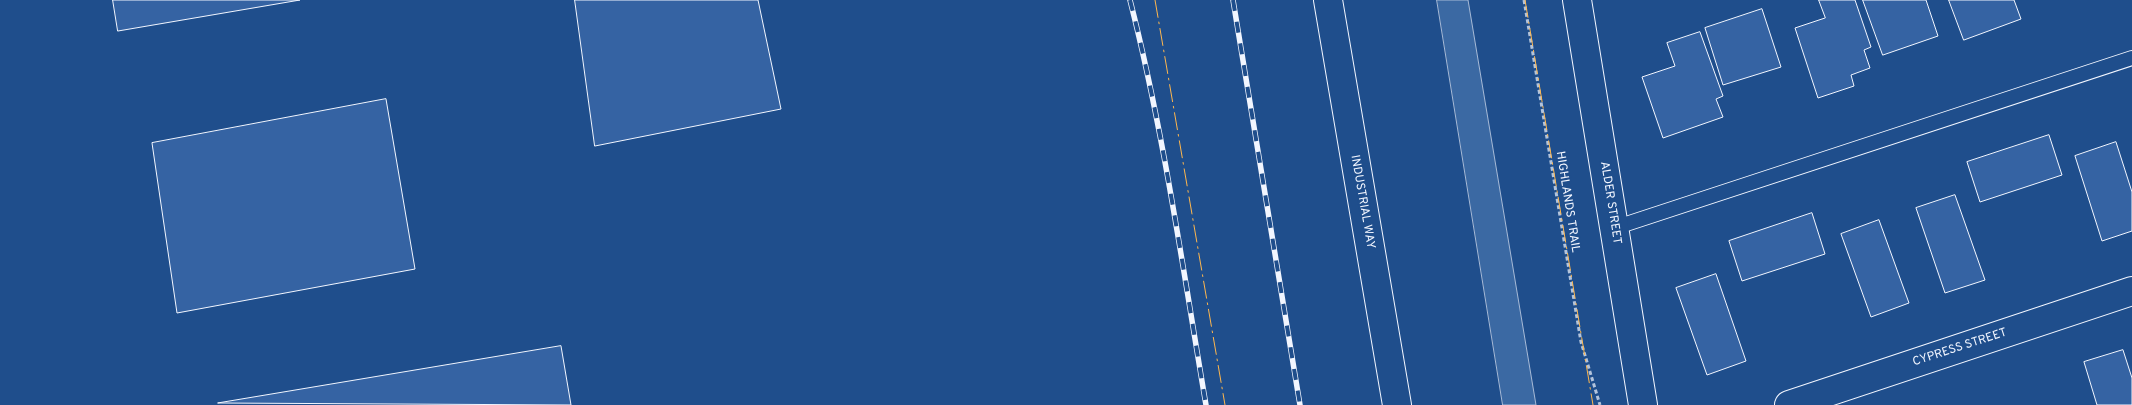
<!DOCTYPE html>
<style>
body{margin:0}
canvas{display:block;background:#1f4e8c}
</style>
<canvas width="2132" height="405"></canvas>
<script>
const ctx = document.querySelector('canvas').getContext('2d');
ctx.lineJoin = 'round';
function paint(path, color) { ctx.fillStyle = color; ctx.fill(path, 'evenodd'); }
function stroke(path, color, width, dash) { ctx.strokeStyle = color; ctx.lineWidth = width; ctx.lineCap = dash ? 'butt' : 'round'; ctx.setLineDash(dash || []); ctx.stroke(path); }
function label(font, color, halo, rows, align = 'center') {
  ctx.font = font + ' Overpass,sans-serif'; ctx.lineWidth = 4; ctx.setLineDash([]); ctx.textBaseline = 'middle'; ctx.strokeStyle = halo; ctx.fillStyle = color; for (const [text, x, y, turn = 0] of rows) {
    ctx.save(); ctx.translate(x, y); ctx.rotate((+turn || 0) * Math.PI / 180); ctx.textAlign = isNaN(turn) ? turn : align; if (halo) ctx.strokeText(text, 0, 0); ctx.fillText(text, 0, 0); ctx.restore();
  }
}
const water = new Path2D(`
 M1437 0H1468L1536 405H1503Z`);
paint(water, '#3b69a3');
stroke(water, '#a8bbd7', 1);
const building = new Path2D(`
 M113 0H300L118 31Z
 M575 0H758L781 109 595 146Z
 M1819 0H1855L1871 47 1864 50 1870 68 1851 75 1854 86 1818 98 1795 28 1825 18Z
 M1863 0H1926L1938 36 1883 55Z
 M1949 0H2014L2021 19 1964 40Z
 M1762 9 1781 67 1723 85 1705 28Z
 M1700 32 1723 96 1716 99 1723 117 1663 138 1642 77 1675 66 1667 43Z
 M386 99 415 269 177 313 152 143Z
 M2049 135 2062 175 1980 202 1967 162Z
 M2116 142 2132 192V231L2102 241 2075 156Z
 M1955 195 1985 280 1945 293 1916 208Z
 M1812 213 1825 254 1742 281 1729 241Z
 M1879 220 1909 303 1871 317 1841 234Z
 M1716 274 1746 361 1707 375 1676 288Z
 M561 346 571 405 218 403Z
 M2123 350 2132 378V405H2097L2084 362Z`);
paint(building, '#3563a3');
stroke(building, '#f2f6ff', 1);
const lane = new Path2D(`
 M1614 228 2132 58`);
const street = new Path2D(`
 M1577 0 1643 405
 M1789 405 2132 291`);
const primary = new Path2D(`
 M1328 0 1397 405`);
stroke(lane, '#f2f6ff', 16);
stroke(street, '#f2f6ff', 30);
stroke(primary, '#f2f6ff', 30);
stroke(new Path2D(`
 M1524 0 1581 342 1600 405`), '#b3c4dc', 3, [4, 2.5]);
stroke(lane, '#1f4e8c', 14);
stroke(street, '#1f4e8c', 28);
stroke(primary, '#1f4e8c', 28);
const rail = new Path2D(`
 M1130 0C1164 133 1183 270 1206 405
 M1233 0 1300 405`);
stroke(rail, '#f2f6ff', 5.5);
stroke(rail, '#1f4e8c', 4, [11]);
stroke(new Path2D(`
 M1155 0 1225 405
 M1525 0 1593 405`), '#ffb74d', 1, [18, 4, 2.5, 4]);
label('12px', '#f2f6ff', '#1f4e8c', [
 ["INDUSTRIAL WAY",1362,202,80],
 ["HIGHLANDS TRAIL",1567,202,81],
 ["ALDER STREET",1610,203,81],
 ["CYPRESS STREET",1960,348,-18]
]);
</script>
